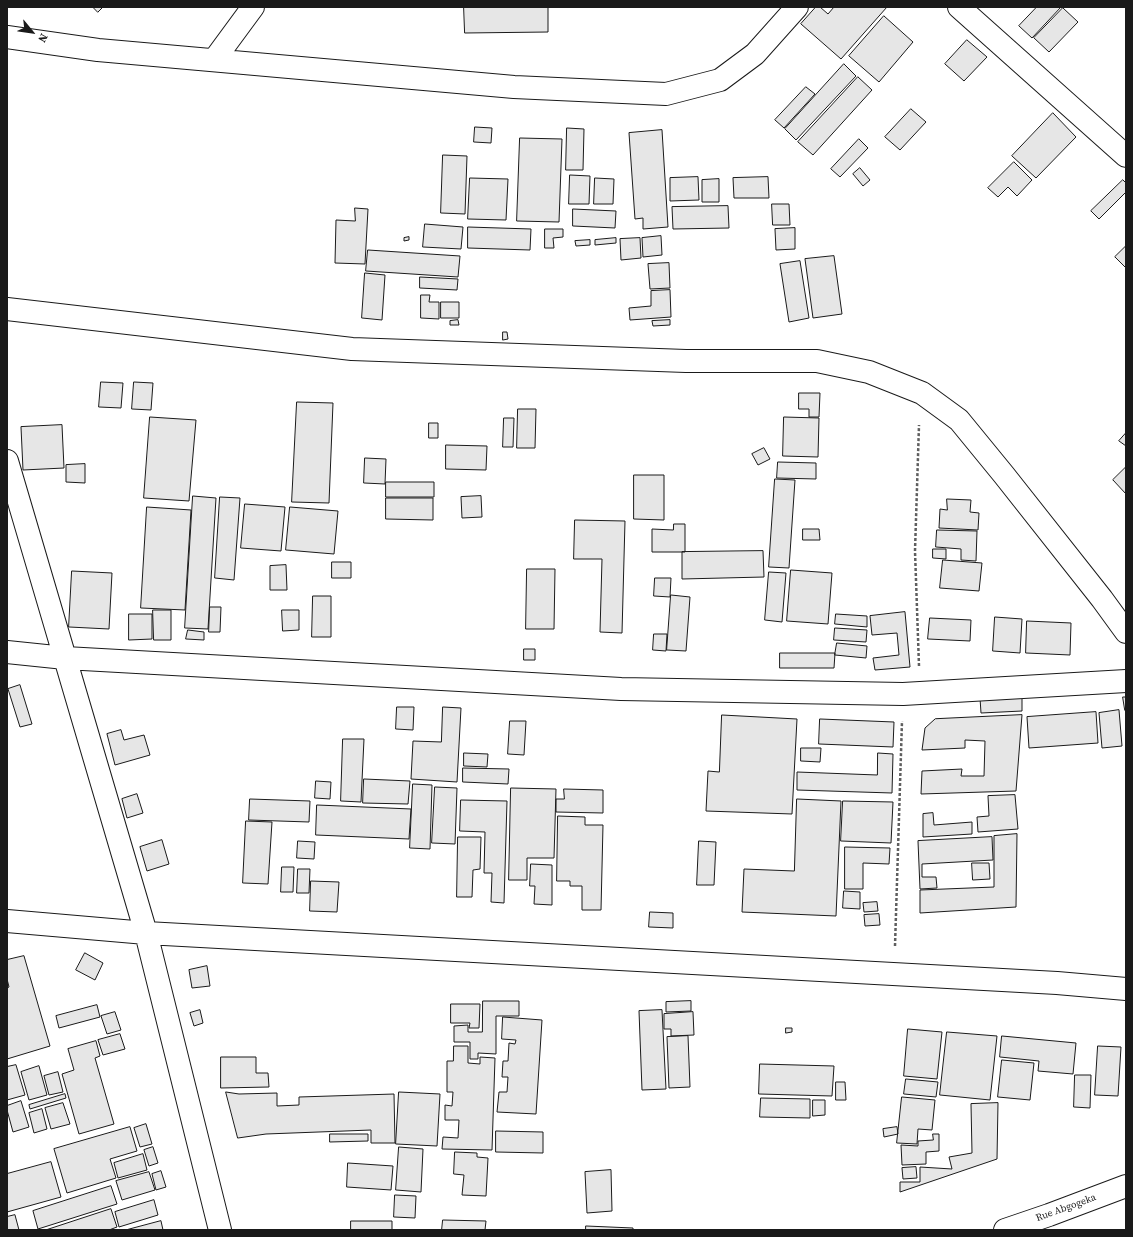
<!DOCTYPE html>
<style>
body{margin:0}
#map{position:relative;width:1133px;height:1237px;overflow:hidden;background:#fff;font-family:"Source Serif 4",serif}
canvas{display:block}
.frame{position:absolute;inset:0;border:8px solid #1a1a1a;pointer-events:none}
.north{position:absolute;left:12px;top:12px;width:40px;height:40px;-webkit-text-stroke:3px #fff;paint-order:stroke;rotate:119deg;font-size:11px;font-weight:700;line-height:16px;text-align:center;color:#1a1a1a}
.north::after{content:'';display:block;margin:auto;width:14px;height:18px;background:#1a1a1a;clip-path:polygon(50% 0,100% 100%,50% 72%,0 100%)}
</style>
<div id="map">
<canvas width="1133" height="1237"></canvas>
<div class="frame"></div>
<div class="north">N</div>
</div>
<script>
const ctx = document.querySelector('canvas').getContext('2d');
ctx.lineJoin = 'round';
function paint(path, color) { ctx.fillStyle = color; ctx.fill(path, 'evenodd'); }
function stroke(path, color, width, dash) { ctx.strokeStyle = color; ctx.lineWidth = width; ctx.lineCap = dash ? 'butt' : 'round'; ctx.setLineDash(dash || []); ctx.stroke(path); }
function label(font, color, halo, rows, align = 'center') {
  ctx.font = font + ' "Source Serif 4",serif'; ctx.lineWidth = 3; ctx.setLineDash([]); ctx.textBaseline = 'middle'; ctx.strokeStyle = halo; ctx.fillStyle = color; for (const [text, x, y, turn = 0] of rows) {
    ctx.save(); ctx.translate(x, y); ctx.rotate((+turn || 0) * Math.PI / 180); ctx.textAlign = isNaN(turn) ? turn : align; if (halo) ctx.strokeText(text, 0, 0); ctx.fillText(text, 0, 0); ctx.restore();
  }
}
const building = new Path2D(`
 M93 7H103L98 12Z
 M464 7H548V32L465 33Z
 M816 7H820L828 14 834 7H887L841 59 801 24Z
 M1037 7H1061L1032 38 1019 26Z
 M1063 8 1078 22 1049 52 1034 38Z
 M884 16 913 42 879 82 849 56Z
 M967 40 987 57 964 81 945 64Z
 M844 64 856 76 796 140 785 129Z
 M858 77 872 90 813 155 798 142Z
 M806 87 815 94 784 128 775 120Z
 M911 109 926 122 900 150 885 137Z
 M1053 113 1076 137 1036 178 1012 156Z
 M475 127 492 128 491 143 474 142Z
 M567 128 584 129 583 170H566Z
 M662 130 668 227 643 229V218L635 219 629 133Z
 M520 138 562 139 559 222 517 221Z
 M859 139 868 148 840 177 831 169Z
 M443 155 467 156 465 214 441 213Z
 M1014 162 1032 180 1017 196 1008 187 998 197 988 188Z
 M860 168 870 180 863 186 853 174Z
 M570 175 590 176 589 204H569Z
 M698 177 699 200 670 201V178Z
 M768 177 769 198H734L733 178Z
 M470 178 508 179 506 220 468 219Z
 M595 178 614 179 613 204H594Z
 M719 179V202H702V180Z
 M1123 180 1126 183V192L1099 219 1091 211Z
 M772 204H789L790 225H773Z
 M728 206 729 228 673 229 672 207Z
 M355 208 368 209 365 264 335 263 336 220 355 221Z
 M573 209 616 211 615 228 573 226Z
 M425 224 463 227 461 249 423 247Z
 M468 227 531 229 530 250 468 248Z
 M795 228V249L776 250 775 229Z
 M545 229H563V237L553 238 554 248H545Z
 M661 236 662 255 643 257 642 238Z
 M409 237V240L404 241V238Z
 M616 238V243L595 245V240Z
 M640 238 641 258 621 260 620 239Z
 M590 240V245L576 246 575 241Z
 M1126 246V268L1115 257Z
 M368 250 460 256 458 277 366 271Z
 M834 256 842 314 813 318 805 259Z
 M800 261 809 318 789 322 780 264Z
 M669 263 670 288 650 289 648 264Z
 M365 273 385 275 382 320 362 318Z
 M420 277 458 279 457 290 420 288Z
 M670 290 671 317 630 320 629 308 651 306V291Z
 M421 295H430L429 302H439V319L421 318Z
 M441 302H459V318H441Z
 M458 320 459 325H450V321Z
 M670 320V325L653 326 652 321Z
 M503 332H507L508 339 503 340Z
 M101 382 123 383 121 408 99 407Z
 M134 382 153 383 151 410 132 409Z
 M799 393H820L819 417H809V409H799Z
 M297 402 333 403 329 503 292 502Z
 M518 409H536L535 448H517Z
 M150 417 196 420 189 501 144 498Z
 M784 417 819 418 818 457 783 456Z
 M504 418H514L513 447H503Z
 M429 423H438V438H429Z
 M62 425 64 468 23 470 21 427Z
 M1126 433V446L1119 441Z
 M446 445 487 446 486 470 446 469Z
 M764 448 770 459 758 465 752 454Z
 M365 458 386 459 385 484 364 483Z
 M778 462 816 463V479L777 478Z
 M85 464V483L66 482V465Z
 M1126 467V494L1113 480Z
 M634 475H664V520L634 519Z
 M775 479 795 480 789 568 769 567Z
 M386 482H434V497H386Z
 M193 496 216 498 208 629 185 628Z
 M481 496 482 517 462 518 461 497Z
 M220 497 240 498 234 580 215 578Z
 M386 498H433V520L386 519Z
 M947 499 971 500 970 512 979 513 978 530 939 528 940 509 947 510Z
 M245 504 285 507 281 551 241 548Z
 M147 507 191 510 185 610 141 608Z
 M290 507 338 511 334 554 286 550Z
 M575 520 625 521 622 633 600 632 602 559H574Z
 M674 524H685V552H652V529L673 530Z
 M803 529H819L820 540H803Z
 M937 530 977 531 976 561 961 560V549L936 547Z
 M933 549H946V559L933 558Z
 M763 551 764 577 682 579V552Z
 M943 560 982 563 979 591 940 588Z
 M332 562H351V578H332Z
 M286 565 287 590H270V566Z
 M527 569H555L554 629H526Z
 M791 570 832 573 828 624 787 621Z
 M72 571 112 573 109 629 69 627Z
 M769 572 786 573 782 622 765 620Z
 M655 578H671L670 597 654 596Z
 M671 595 690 597 686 651 667 650Z
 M313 596H331V637H312Z
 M210 607H221L220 632H209Z
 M153 610H171V640H154Z
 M282 610H299V630L283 631Z
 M905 612 910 667 875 670 873 658 899 655 897 633 872 635 870 616Z
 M129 614H152V639L129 640Z
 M836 614 867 616V627L835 624Z
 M995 617 1022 619 1020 653 993 651Z
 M930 618 971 620 970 641 928 639Z
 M1027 621 1071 623 1070 655 1026 653Z
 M835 628 867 630 866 642 834 640Z
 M188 630 204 632V640L186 639Z
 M654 634H667L666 651 653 650Z
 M837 643 867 646 866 658 835 655Z
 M524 649H535V660H524Z
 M780 653H835L834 668H780Z
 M20 685 32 724 20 727 8 689Z
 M1022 695V711L981 713 980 698Z
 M1123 697H1126V709L1125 710Z
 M397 707H414L413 730 396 729Z
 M443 707 461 708 457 782 411 779 413 741 441 742Z
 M1119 710 1122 746 1102 748 1099 713Z
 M1096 712 1098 743 1029 748 1027 717Z
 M722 715 797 719 792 814 706 811 708 771 719 772Z
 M1022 715 1016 791 921 794 922 771 962 769 961 776H984L985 741 965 740V748L922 750 925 728 935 719Z
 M820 719 894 722 893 747 819 744Z
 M510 721H526L524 755 508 754Z
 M121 730 124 740 144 735 150 755 115 765 107 734Z
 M343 739H364L361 802 341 801Z
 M801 748H821L820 762 801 761Z
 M464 753 488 754 487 767 464 766Z
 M878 753 893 754 892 793 797 790V772L877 775Z
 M463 768 509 769 508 784 463 782Z
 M364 779 410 781 408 804 363 803Z
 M316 781 331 782 330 799 315 798Z
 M413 784 432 785 430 849 410 848Z
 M435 787 457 788 455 844 432 843Z
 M511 788 556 789 554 858H527V880H509Z
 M564 789 603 790V813L556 812V799H564Z
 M137 794 143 813 127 818 122 799Z
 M1015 795 1018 829 978 832 977 817 989 816 988 796Z
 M250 799 310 801 309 822 249 820Z
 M797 799 841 801 836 916 742 912 744 869 794 871Z
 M461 800 507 801 504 903 491 902 492 873H484L485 832 460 831Z
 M843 801 893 802 891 843 841 841Z
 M317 805 411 809 409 839 316 835Z
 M933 813 934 825 972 822V834L923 837V814Z
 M558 816 585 817V825H603L601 910H582V886H570V881H557Z
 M246 821 272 822 268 884 243 883Z
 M1017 834 1016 907 920 913V890L994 887V836Z
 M458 837H481L480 869 473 870 472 897H457Z
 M992 837 993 860 922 864V877H936L937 888 920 889 918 841Z
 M162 840 169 864 147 871 140 847Z
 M298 841 315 842 314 859 297 858Z
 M699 841 716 842 714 885H697Z
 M845 847 890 848 889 864 863 863V889H845Z
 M972 863H989L990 879 973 880Z
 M531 864 552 865V905L534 904 535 886H530Z
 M282 867H294L293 892H281Z
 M298 869H310L309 893H297Z
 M311 881 339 882 337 912 310 911Z
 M844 891 860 892V909L843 908Z
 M877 902 878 911 864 912 863 903Z
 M650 912 673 913V928L649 927Z
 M879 914 880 925 865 926 864 915Z
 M85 953 103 963 95 980 76 970Z
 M24 956 50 1046 7 1059V988L9 987 7 979V960Z
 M207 966 210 986 192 988 189 970Z
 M483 1001H519V1016H496V1054L478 1053V1059H470V1042H454V1026L468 1025V1032H482Z
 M691 1001V1011L666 1012V1002Z
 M451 1004H480L479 1028H469L470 1023H451Z
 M97 1005 100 1017 59 1028 56 1016Z
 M200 1010 203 1023 194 1026 190 1013Z
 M662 1010 666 1089 642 1090 639 1011Z
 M115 1012 121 1030 107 1034 101 1016Z
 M693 1012 694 1035 671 1036V1029H664V1014Z
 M503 1017 542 1020 536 1114 497 1112 499 1092H507L508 1077H502L503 1061H508L509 1043 515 1044 516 1040 502 1039Z
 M786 1028H792V1032L786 1033Z
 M908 1029 942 1032 937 1079 904 1076Z
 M947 1032 997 1036 990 1100 940 1095Z
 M120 1034 125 1049 103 1055 98 1040Z
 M688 1036 690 1087 669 1088 667 1037Z
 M1002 1036 1076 1043 1073 1074 1038 1071 1039 1061 1000 1057Z
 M96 1041 100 1056 95 1058 114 1124 79 1134 62 1074 74 1070 68 1049Z
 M454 1046H468V1063L480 1064V1057L495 1058 492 1150 442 1149 443 1137 458 1138 459 1120H445V1105L452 1106 453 1092H447V1061H453Z
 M1098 1046 1121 1047 1118 1096 1095 1095Z
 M221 1057H256V1073H268L269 1087 221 1088Z
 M1002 1060 1034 1063 1030 1100 998 1097Z
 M760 1064 834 1066 832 1096 759 1094Z
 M16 1065 25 1095 7 1100V1067Z
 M39 1066 47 1095 29 1100 21 1072Z
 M58 1072 63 1092 49 1095 44 1076Z
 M1075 1075H1091L1090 1108 1074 1107Z
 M906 1079 938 1082 936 1097 904 1094Z
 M836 1082H845L846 1100H836Z
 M226 1092 239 1094 277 1093V1106L299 1105V1097L394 1094 395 1143H371V1130L266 1134 238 1138Z
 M399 1092 440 1094 437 1146 396 1144Z
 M65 1094 66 1098 30 1109 29 1105Z
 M902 1097 935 1100 932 1130 918 1129 917 1144 897 1143Z
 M761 1098 810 1099V1118L760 1117Z
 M813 1100H825V1115L813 1116Z
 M21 1101 29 1127 13 1132 7 1110V1106Z
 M63 1103 70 1124 51 1129 45 1108Z
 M998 1103 997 1159 900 1192V1182H920V1167L952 1169 949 1157 972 1153 971 1104Z
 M42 1109 47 1129 34 1133 29 1113Z
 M146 1124 152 1144 140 1147 134 1128Z
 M130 1127 137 1151 110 1159 116 1178 67 1193 54 1149Z
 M897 1127 898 1134 884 1137 883 1129Z
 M496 1131 543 1132V1153L496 1152Z
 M330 1134H368V1141L330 1142Z
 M933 1134H939V1151L926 1152V1164L902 1165 901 1145 918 1146V1141L933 1140Z
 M153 1147 158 1163 149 1166 144 1150Z
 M399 1147 423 1149 421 1192 396 1190Z
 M455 1152 477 1153V1157L488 1158 486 1196 462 1195 464 1175 454 1174Z
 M143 1154 147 1170 118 1178 114 1163Z
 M51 1162 61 1197 7 1212V1174Z
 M348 1163 393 1166 391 1190 347 1187Z
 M916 1167 917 1178 903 1179 902 1168Z
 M611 1170 612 1211 587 1213 585 1172Z
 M161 1171 166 1187 156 1190 152 1174Z
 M149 1172 155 1190 122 1200 116 1181Z
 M111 1186 117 1204 38 1229 33 1211Z
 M395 1195 416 1196 415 1218 394 1217Z
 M154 1200 158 1215 119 1227 115 1212Z
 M111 1209 117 1227 109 1230H46Z
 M15 1215 19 1230H7V1217Z
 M443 1220 486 1221 485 1230H442Z
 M161 1221 163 1230H126Z
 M351 1221H392V1230H351Z
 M586 1226 633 1228V1230H586Z`);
paint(building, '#e6e6e6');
stroke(building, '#1a1a1a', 1);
const minor = new Path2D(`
 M959 7 1126 156
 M7 37 98 50 514 87 666 94 720 80 755 54 797 7
 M214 60 253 7
 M7 309 352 349 686 361H817L869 372 922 393 959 420 1004 475 1102 599 1126 632
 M7 461 146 933 220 1230
 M7 652 65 658 621 689 903 694 1126 681
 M7 921 146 933 1057 983 1126 989`);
const primary = new Path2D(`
 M1005 1230 1049 1215 1126 1186`);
stroke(minor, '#1a1a1a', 24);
stroke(primary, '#1a1a1a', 24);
stroke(new Path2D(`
 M919 666 915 551 919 425
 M895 946 902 721`), '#5f5f5f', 2.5, [3, 2]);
stroke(minor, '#fff', 22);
stroke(primary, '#fff', 22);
label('10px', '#1a1a1a', '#fff', [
 ["Rue Abgogeka",1066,1208,-20]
]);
</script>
